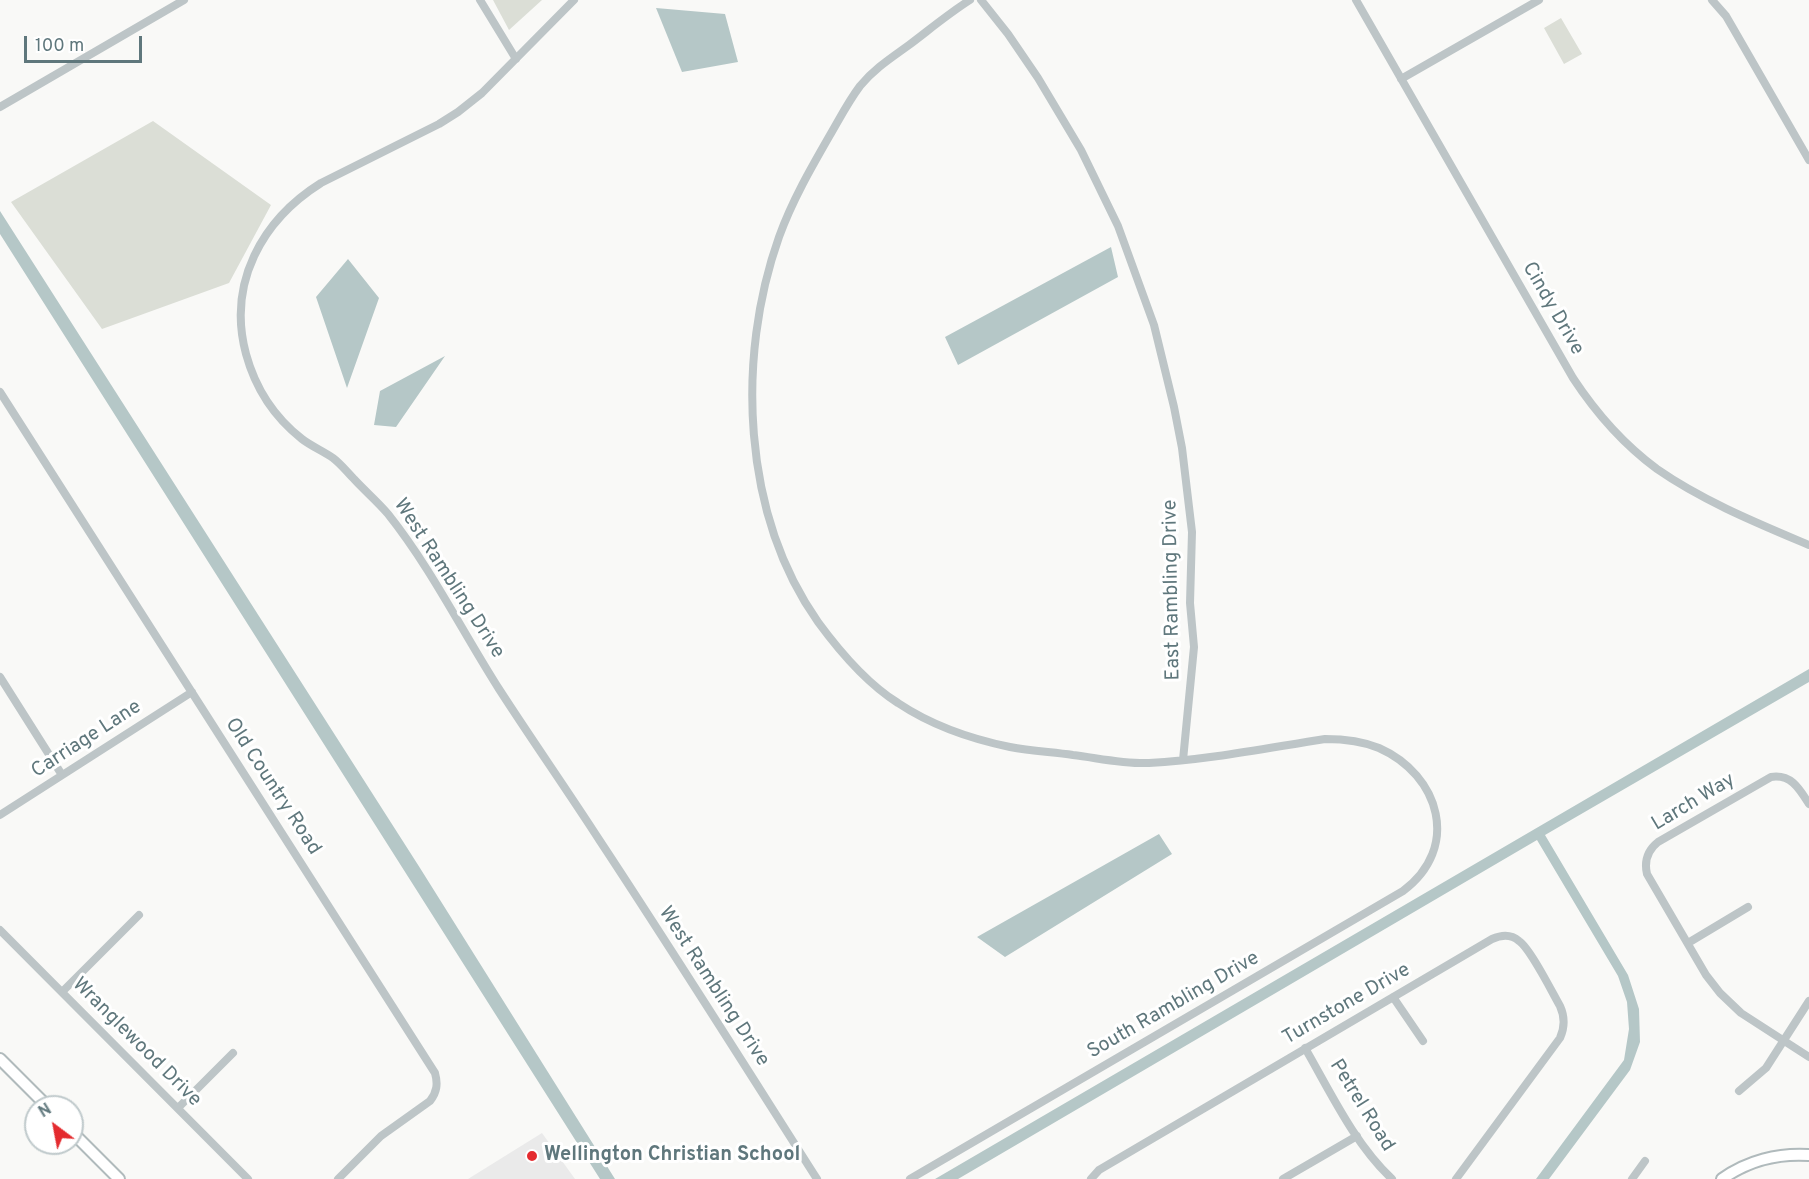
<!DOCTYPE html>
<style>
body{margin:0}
#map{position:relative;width:1809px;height:1179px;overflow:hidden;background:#f9f9f7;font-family:Overpass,sans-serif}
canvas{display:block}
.north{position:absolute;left:24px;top:1095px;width:60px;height:60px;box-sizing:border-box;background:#fff;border:2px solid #bfc9cb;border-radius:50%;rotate:328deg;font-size:16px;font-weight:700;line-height:24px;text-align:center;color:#5f777c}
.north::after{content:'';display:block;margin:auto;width:21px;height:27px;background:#e42b2f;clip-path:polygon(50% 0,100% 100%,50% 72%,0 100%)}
.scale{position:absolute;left:24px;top:36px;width:118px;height:27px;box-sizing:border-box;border:3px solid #5f777c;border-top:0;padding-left:8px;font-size:18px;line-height:21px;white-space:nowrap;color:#5f777c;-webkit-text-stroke:4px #fff;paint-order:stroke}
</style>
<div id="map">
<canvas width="1809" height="1179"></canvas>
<div class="north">N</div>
<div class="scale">100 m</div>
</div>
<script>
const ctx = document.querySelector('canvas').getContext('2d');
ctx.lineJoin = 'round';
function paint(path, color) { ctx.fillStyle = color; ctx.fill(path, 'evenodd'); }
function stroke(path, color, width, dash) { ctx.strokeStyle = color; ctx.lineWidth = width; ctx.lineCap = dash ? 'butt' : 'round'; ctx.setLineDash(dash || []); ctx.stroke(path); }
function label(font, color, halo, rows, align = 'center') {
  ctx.font = font + ' Overpass,sans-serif'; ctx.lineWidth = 6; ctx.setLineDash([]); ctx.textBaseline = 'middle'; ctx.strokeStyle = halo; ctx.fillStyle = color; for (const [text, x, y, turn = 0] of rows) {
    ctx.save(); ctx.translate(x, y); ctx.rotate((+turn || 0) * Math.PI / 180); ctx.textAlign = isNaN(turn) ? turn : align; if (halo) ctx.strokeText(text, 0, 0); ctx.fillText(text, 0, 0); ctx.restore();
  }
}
paint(new Path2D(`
 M542 1133 575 1179H468Z`), '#eaeaea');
paint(new Path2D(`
 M493 0H542L509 30Z
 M1561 18 1582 54 1564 64 1544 28Z
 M153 121 271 205 229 283 102 329 11 202Z`), '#dbded6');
paint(new Path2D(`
 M656 8 725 14 738 62 682 72Z
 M0 211 420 868 615 1179H600L0 234Z
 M1111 247 1118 277 958 365 945 337Z
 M348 259 379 298 347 388 316 297Z
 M445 356 396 427 374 425 380 391Z
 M1809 669V682L1545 835 1628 975 1639 1009 1640 1042 1630 1070 1549 1179H1536L1624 1060 1629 1029 1627 1002 1618 976 1537 840 958 1179H935Z
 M1159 834 1172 854 1005 957 977 937Z`), '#b5c7c7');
const secondary = new Path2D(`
 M0 1059 48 1107
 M72 1132 119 1179
 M1722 1179C1747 1161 1778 1153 1809 1155`);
stroke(secondary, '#b0babc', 14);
stroke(new Path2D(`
 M480 0 516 59
 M574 0 482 93 458 112 439 124 321 183C262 220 227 283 246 354 255 387 274 417 302 439 311 446 323 451 333 458 341 464 347 472 354 479 365 491 378 502 388 514 431 568 462 631 499 689 532 740 567 790 600 841 674 953 745 1066 817 1179
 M981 0 1008 34 1038 78 1081 150 1118 226 1154 325 1174 407 1182 448 1192 532 1190 603 1194 647 1183 760
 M1356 0 1573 378C1596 413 1623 444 1657 469 1703 501 1757 523 1809 545
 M1712 0 1726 16 1737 35 1809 160
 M1401 79 1539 0
 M0 107 184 0
 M0 392 435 1073C438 1084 437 1092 430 1101L381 1136 338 1179
 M0 677 62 775
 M1809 804C1799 788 1791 774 1771 777L1658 842C1648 850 1644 861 1647 874L1706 975 1720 993 1741 1013 1809 1057
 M0 815 192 692
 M0 930 248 1179
 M1688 943 1748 907
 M62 992 139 915
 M1393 997 1423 1041
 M1305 1048C1331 1093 1354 1143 1392 1179
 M1739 1091 1766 1068 1809 1001
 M178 1108 233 1053
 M910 1179 1403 891C1461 848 1440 775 1379 748 1362 741 1344 739 1325 739 1267 748 1208 760 1149 763 1123 764 1098 758 1073 755 1052 752 1031 751 1010 747 971 739 931 725 898 703 866 683 840 652 818 622 742 514 736 358 779 237 792 201 811 168 830 135 840 118 848 102 860 86 874 69 891 58 909 45 929 30 948 14 970 0
 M1091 1179 1099 1170 1492 939C1501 935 1511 934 1519 941 1530 948 1552 992 1560 1006 1565 1017 1565 1027 1560 1038L1456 1179
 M1283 1179 1357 1136
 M1632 1179 1645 1161`), '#bdc5c7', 8);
stroke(secondary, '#fff', 10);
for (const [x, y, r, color] of [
 [532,1156,6,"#e42b2f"]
]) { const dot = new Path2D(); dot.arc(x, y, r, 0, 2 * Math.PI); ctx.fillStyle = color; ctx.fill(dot); stroke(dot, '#fff', 2); }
label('20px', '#5f777c', '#fff', [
 ["Cindy Drive",1552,309,60],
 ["West Rambling Drive",448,579,57],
 ["East Rambling Drive",1173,590,-91],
 ["Carriage Lane",87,740,-33],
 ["Old Country Road",272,787,57],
 ["Larch Way",1694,803,-31],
 ["West Rambling Drive",713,987,57],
 ["Turnstone Drive",1347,1005,-30],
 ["South Rambling Drive",1174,1006,-30],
 ["Wranglewood Drive",136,1043,45],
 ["Petrel Road",1361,1106,58]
]);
label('bold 20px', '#5f777c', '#fff', [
 ["Wellington Christian School",544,1156]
], 'left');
</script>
